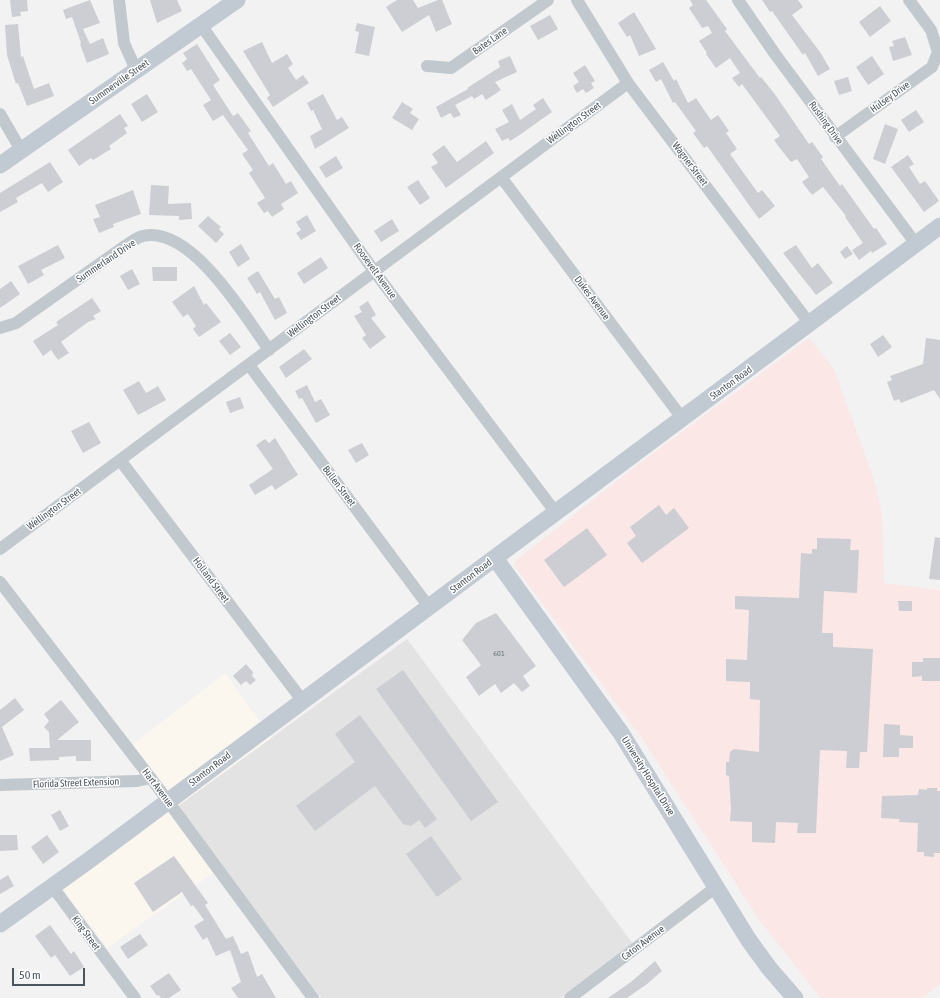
<!DOCTYPE html>
<style>
body{margin:0}
#map{position:relative;width:940px;height:998px;overflow:hidden;background:#f3f2f2;font-family:"Asap Condensed",sans-serif}
canvas{display:block}
.scale{position:absolute;left:12px;top:968px;width:73px;height:18px;box-sizing:border-box;border:2px solid #4b555d;border-top:0;padding-left:5px;font-size:12px;line-height:14px;white-space:nowrap;color:#4b555d;-webkit-text-stroke:3px #fff;paint-order:stroke}
</style>
<div id="map">
<canvas width="940" height="998"></canvas>
<div class="scale">50 m</div>
</div>
<script>
const ctx = document.querySelector('canvas').getContext('2d');
ctx.lineJoin = 'round';
function paint(path, color) { ctx.fillStyle = color; ctx.fill(path, 'evenodd'); }
function stroke(path, color, width, dash) { ctx.strokeStyle = color; ctx.lineWidth = width; ctx.lineCap = dash ? 'butt' : 'round'; ctx.setLineDash(dash || []); ctx.stroke(path); }
function label(font, color, halo, rows, align = 'center') {
  ctx.font = font + ' "Asap Condensed",sans-serif'; ctx.lineWidth = 3; ctx.setLineDash([]); ctx.textBaseline = 'middle'; ctx.strokeStyle = halo; ctx.fillStyle = color; for (const [text, x, y, turn = 0] of rows) {
    ctx.save(); ctx.translate(x, y); ctx.rotate((+turn || 0) * Math.PI / 180); ctx.textAlign = isNaN(turn) ? turn : align; if (halo) ctx.strokeText(text, 0, 0); ctx.fillText(text, 0, 0); ctx.restore();
  }
}
paint(new Path2D(`
 M225 673 272 738 178 806 223 866 107 948 60 885 163 807 123 752Z`), '#fbf7ee');
paint(new Path2D(`
 M407 639 633 944 561 998H321L178 806Z`), '#e4e3e3');
paint(new Path2D(`
 M809 338 834 369 876 485 882 516 884 583 940 590V984L923 998H821L760 921 643 740 514 565 515 561 644 460Z`), '#fae7e6');
paint(new Path2D(`
 M10 0H27L28 11 20 12 21 16 12 17Z
 M90 0 100 23 83 29 90 44 103 38 109 54 87 63 80 44 81 43 72 17 66 19 63 10Z
 M150 0H177L182 11 157 23Z
 M397 0H413L418 8 438 0H442L452 24 436 32 429 15 402 32 386 7Z
 M690 0H706L727 29 725 31 760 78 761 77 774 93 809 144 812 142 823 157 821 159 840 186 842 184 874 229 876 228 887 244 872 253 871 251 859 260 852 250 863 243 845 217 846 216 823 187 812 195 802 182 809 177 797 159 791 162 779 147 774 140 780 136 742 84 739 87 732 78 740 73 730 58 716 68 706 54 707 53 699 41 712 33 708 26 702 28 689 8 693 5Z
 M762 0H798L803 7 792 15 820 52 830 69 818 76 805 53 803 55 772 11 770 12Z
 M880 6 891 21 870 37 859 22Z
 M634 12 656 49 639 56 630 35 627 37 618 23Z
 M550 15 558 29 538 40 530 26Z
 M357 23 375 27 369 56 355 53 359 32 355 31Z
 M18 24 21 57 23 56 34 89 49 83 54 96 27 106 18 83 16 84 7 55 5 25Z
 M905 37 912 55 893 61 889 47 894 46 892 41Z
 M262 42 272 63 287 54 293 64 288 68 296 80 303 75 309 83 273 107 267 98 270 95 243 51Z
 M197 44 220 80 213 85 233 116 238 113 251 131 248 133 269 166 273 163 286 184 291 181 298 193 281 204 284 209 272 217 268 211 264 213 257 203 265 198 249 173 253 170 242 154 248 150 223 115 213 121 203 105 211 100 191 69 187 71 182 63 187 59 183 53Z
 M510 56 517 72 495 82 501 90 486 100 482 94 474 99 472 96 455 105 461 115 454 118 450 113 441 118 436 107 468 89 467 88 500 67 498 61Z
 M872 56 884 74 868 85 856 67Z
 M663 62 674 81 676 79 688 103 696 98 711 120 718 115 729 131 726 133 737 149 730 154 758 193 762 190 775 206 759 219 707 146 704 148 693 133 696 131 675 102 673 103 661 79 656 82 649 70Z
 M585 65 595 81 591 83 594 88 586 93 583 89 577 93 573 86 579 82 573 73Z
 M848 77 852 91 839 95 834 81Z
 M147 94 158 112 142 122 131 104Z
 M323 94 337 120 342 117 349 128 315 149 310 136 322 129 313 110 311 111 307 103Z
 M543 98 552 112 521 134 510 141 508 138 502 141 495 129 509 122 502 110 512 104 520 120 536 109 533 105Z
 M402 102 413 109 410 113 419 119 412 130 392 118Z
 M916 110 924 122 909 132 901 120Z
 M120 114 128 126 124 128 127 133 109 146 111 149 93 160 91 158 79 166 68 150Z
 M885 124 898 129 885 164 873 159Z
 M486 141 494 153 446 188 431 167 438 163 432 154 444 145 457 162Z
 M908 155 914 164 909 167 920 184 925 181 939 201 924 212 891 167Z
 M336 156 343 168 326 178 319 167Z
 M50 162 63 182 48 192 42 183 16 198 18 202 0 212V193Z
 M418 180 430 198 420 205 407 187Z
 M151 185 169 186 168 204 191 203 192 219 179 220V216L149 215Z
 M133 190 141 214 113 224 114 227 99 233 93 219 100 217 95 205Z
 M307 215 316 231 301 240 296 233 301 230 296 222Z
 M208 216 221 227 219 229 224 234 216 243 198 226Z
 M392 219 399 231 381 242 374 231Z
 M241 244 250 259 238 267 229 252Z
 M58 245 65 258 41 270 44 275 28 284 18 266Z
 M796 245 812 268 818 263 833 283 816 295 783 253Z
 M847 246 853 254 845 259 840 252Z
 M321 257 328 268 304 284 297 273Z
 M152 267H177V281H153Z
 M132 269 140 284 128 290 120 276Z
 M258 271 275 299 279 297 287 313 275 320 260 292 257 294 247 278Z
 M11 281 20 294 0 308V289Z
 M194 286 204 305 206 303 221 322 199 337 193 329 196 326 188 314 183 317 172 302Z
 M92 298 101 311 93 316 96 319 88 322 61 342 69 353 58 360 51 350 43 356 33 341 58 325 56 322Z
 M368 301 376 315 371 318 386 337 370 349 362 338 366 335 354 316 362 312 359 307Z
 M230 333 241 347 230 355 219 341Z
 M883 335 892 347 878 357 870 344Z
 M926 338 940 340V399L934 390 901 403 899 399 894 401 887 382 892 380 890 376 923 364Z
 M304 349 312 359 286 378 279 367Z
 M139 381 146 393 158 386 166 400 138 415 123 390Z
 M307 385 315 402 321 399 330 415 316 423 302 398 299 399 295 391Z
 M240 397 244 408 230 413 226 402Z
 M89 422 101 443 83 453 71 431Z
 M275 438 298 475 275 490 272 485 255 495 249 485 273 469 256 445 265 439 269 443Z
 M362 443 369 455 356 463 348 450Z
 M659 505 666 515 674 508 689 528 642 563 627 543 636 536 630 527Z
 M587 528 607 555 564 587 544 560Z
 M935 537 940 538V580L929 579Z
 M817 538 851 539 850 550H859L857 593 824 591 822 633H833V647L873 649 867 752H860L859 768H846L847 751 820 750 816 833H797L798 823 776 822 775 843 752 842V822L730 821 731 809 729 776 726 775V762H729L730 752 734 749 759 752 760 700 750 699V682L726 681V659L747 660 749 610 735 609V596L799 598 801 553 812 554V549H817Z
 M898 601H912V611H899Z
 M496 613 536 666 523 676 530 686 522 692 514 683 501 693 495 684 479 696 466 677 481 665 462 640 476 623Z
 M923 658H940V681H922V676L912 677V662H923Z
 M246 664 253 672 252 676 256 680 250 685 246 681 241 685 233 676Z
 M403 670 498 802 471 821 376 689Z
 M15 698 24 710 2 727 14 755 0 761V710Z
 M61 700 79 722 57 740H91V761H76V756L59 757V760L30 761 29 748H50L49 732 44 727 49 721 44 714Z
 M360 715 437 819 425 828 419 820 411 826 403 824 375 786 315 831 296 806 355 762 335 734Z
 M884 724 900 725V735L913 736V748H899V757H883Z
 M927 788H937V791H940V853H934V857L924 856V852H917L918 823 899 822 900 819 881 818 882 796 918 795 919 789 927 790Z
 M60 810 69 826 60 831 51 815Z
 M0 835H17L18 850 0 851Z
 M47 835 59 852 43 864 31 847Z
 M431 836 462 879 437 897 406 854Z
 M174 856 208 903 205 905 226 939 233 936 241 954 248 951 257 977 262 974 276 998H238L231 988 241 982 230 950 216 956 207 937 203 940 194 926 204 920 193 905 191 906 182 892 153 912 134 883Z
 M8 875 14 886 0 894V880Z
 M50 925 71 954 74 951 84 967 70 976 55 955 51 958 35 936Z
 M140 934 148 945 128 959 120 947Z
 M655 961 662 971 647 984 627 998H608L631 982Z
 M169 973 181 990 169 998H161L159 995 157 996 150 986Z`), '#ccced3');
stroke(new Path2D(`
 M119 0 124 43 136 70
 M577 0 628 83 810 324
 M738 0 775 54 916 244
 M201 25 374 271 556 513
 M427 66 451 68 548 0
 M0 114 21 150
 M835 137 932 67 938 52 931 30 909 0
 M501 177 682 418
 M0 328 16 323 125 246C130 243 137 237 143 236 191 225 246 317 269 350
 M249 365 429 607
 M120 460 302 700
 M0 549 628 83
 M0 582 159 789 313 998
 M0 785 137 781 151 778
 M52 886 135 998
 M570 998 716 887`), '#c1c9ce', 12);
stroke(new Path2D(`
 M0 165 237 0
 M495 558 621 733 748 939 769 968 795 998
 M0 924 88 861 940 226`), '#c1cad3', 17);
label('8px', '#6b737a', null, [
 ["601",499,653]
]);
label('10px', '#4b555d', '#fff', [
 ["Bates Lane",490,41,-35],
 ["Summerville Street",119,82,-35],
 ["Hulsey Drive",890,97,-36],
 ["Wellington Street",574,123,-36],
 ["Rushing Drive",826,123,54],
 ["Wagner Street",690,164,53],
 ["Summerland Drive",106,261,-34],
 ["Roosevelt Avenue",375,271,54],
 ["Dukes Avenue",592,298,53],
 ["Wellington Street",314,316,-37],
 ["Stanton Road",731,383,-36],
 ["Bullen Street",339,486,53],
 ["Wellington Street",54,509,-36],
 ["Stanton Road",471,576,-37],
 ["Holland Street",211,580,53],
 ["Stanton Road",210,769,-37],
 ["University Hospital Drive",648,776,58],
 ["Florida Street Extension",76,783,-2],
 ["Hart Avenue",158,788,53],
 ["King Street",86,933,54],
 ["Caton Avenue",643,943,-37]
]);
</script>
